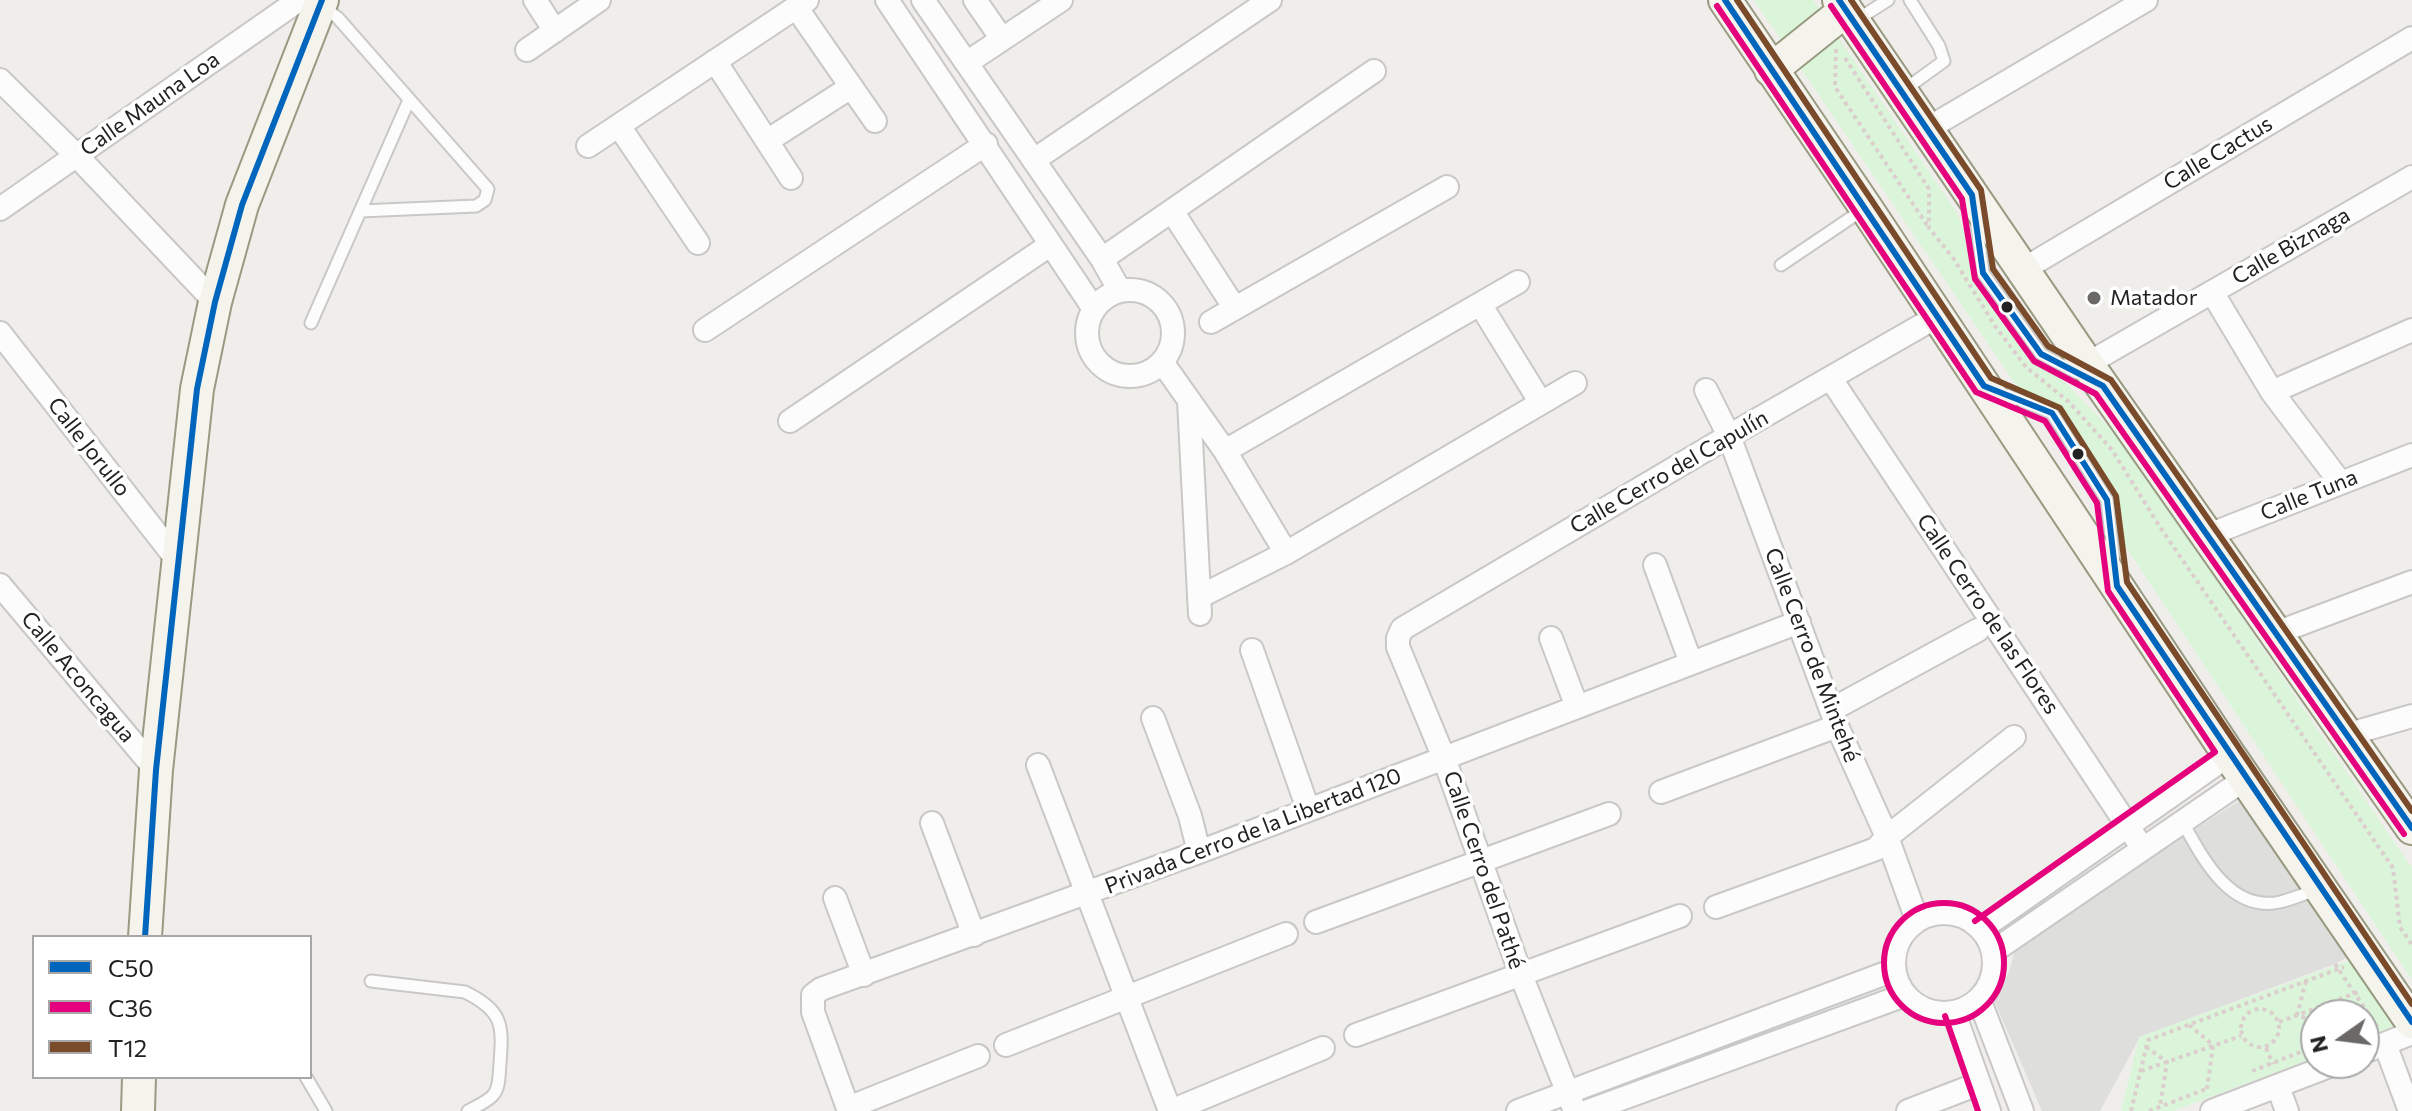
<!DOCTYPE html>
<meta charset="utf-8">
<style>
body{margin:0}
#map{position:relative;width:2412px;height:1111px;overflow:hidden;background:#f0eeeb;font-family:Commissioner,sans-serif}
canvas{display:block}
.legend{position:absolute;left:32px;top:935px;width:280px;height:144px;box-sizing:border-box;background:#fff;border:2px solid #a7a7a7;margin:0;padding:10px 14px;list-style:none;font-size:24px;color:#222}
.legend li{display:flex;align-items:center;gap:16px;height:40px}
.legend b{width:40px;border:2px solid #a7a7a7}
.north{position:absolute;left:2300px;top:999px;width:80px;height:80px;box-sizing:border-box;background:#fff;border:2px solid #a7a7a7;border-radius:50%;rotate:256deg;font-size:22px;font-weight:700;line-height:32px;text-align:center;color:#222}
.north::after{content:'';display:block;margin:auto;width:28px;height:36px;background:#6a6968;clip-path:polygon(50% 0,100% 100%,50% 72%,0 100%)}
</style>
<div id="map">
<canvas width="2412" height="1111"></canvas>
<ul class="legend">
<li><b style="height:10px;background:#0065bd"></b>C50</li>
<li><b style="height:10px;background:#e5007d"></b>C36</li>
<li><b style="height:10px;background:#7a4b2a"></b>T12</li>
</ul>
<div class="north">N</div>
</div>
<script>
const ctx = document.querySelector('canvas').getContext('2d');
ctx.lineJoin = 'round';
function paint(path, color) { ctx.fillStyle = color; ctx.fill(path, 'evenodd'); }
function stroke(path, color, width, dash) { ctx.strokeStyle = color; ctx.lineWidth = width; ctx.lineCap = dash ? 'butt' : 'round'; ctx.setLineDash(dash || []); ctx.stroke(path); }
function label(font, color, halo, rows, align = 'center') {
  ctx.font = font + ' Commissioner,sans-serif'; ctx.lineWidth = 7; ctx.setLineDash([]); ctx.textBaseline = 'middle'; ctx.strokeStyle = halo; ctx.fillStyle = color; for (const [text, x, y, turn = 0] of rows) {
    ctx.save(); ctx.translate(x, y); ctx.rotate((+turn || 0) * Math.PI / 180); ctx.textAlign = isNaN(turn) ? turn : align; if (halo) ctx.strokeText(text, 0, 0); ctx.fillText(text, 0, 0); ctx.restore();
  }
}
paint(new Path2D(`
 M2244 798 2355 953 2335 964 2140 1037 2100 1111H2042L1993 998 2009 972 2017 942Z`), '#dededc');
paint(new Path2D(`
 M1754 0H1813L1957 213 1985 290 2010 326 2123 442 2392 839 2412 868V980L2106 517Z
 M2362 956 2410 1022 2364 1039V1015H2316V1057L2173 1111H2121L2139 1037Z`), '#daf5da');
const service = new Path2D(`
 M324 7 338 18 488 189 485 200 476 206 360 211
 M1855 21 1888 0
 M1904 90 1944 61 1939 46 1910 0
 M1976 219 1983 273 2041 354 2085 377
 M1781 265 1864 209
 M311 323 409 100
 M1999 392 2052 413 2107 500 2114 563
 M2182 821C2202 857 2230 913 2280 902 2292 899 2304 894 2316 890
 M371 981 465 992C503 1011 503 1025 500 1063 499 1073 500 1086 494 1094 488 1102 476 1106 468 1111
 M306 1077 326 1111`);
const minor = new Path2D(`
 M535 0 555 31
 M887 0 1094 309
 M923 0 1102 259 1120 291
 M975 0 1002 39
 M796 7 875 121
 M527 50 599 0
 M715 61 791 178
 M968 62 1061 0
 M0 80 76 155 215 302
 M619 126 698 243
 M1927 129 2146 0
 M767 141 851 87
 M588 146 807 0
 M1034 160 1270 0
 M0 209 299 0
 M1172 211 1234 307
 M1102 259 1374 71
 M2024 269 2412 38
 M1087 333a43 43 0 1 1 86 0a43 43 0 1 1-86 0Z
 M2212 292 2272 392 2340 482
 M1480 304 1541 403
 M1211 322 1447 187
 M705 330 986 144
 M0 333 178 561
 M1162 362 1225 451 1286 553
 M2087 364 2412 177
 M1831 379 2143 849
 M1706 390 1729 436 1837 726 1887 837 1917 920
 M2272 392 2412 330
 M1189 401 1200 614
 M790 421 1050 245
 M1225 451 1518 282
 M2206 536 2412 455
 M1655 565 1691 663
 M0 585 156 770
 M1199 597 1286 553 1575 383
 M2276 633 2412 582
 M1551 638 1577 707
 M1252 650 1308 809
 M1831 710 1978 630
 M1153 718 1190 816 1199 852
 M2346 735 2412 716
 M1038 765 1170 1111
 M1661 792 1837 726
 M932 823 974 935
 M835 898 864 975
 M1716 907 1876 849 1887 837 2014 737
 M1894 963a50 50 0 1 1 100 0a50 50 0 1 1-100 0Z
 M1316 922 1609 814
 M1981 929 2229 755
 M1994 951 2245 779
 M1979 999 2022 1111
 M1954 1013 1989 1111
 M1356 1035 1680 916
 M2385 1044 2410 1111
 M1006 1045 1286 934
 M2364 1052 2412 1033
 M2278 1087 2287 1111
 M848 1108 978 1056
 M849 1111 813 1012V995L821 989 1199 852 1799 622
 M1171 1111 1323 1048
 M1518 1111 1894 970
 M1575 1111 1521 975 1444 758 1398 647V638L1402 629 1729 436 1938 316
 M1588 1111 1905 995
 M1908 1111 1978 1084
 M2212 1111 2337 1063`);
const secondary = new Path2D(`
 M1725 0 1866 208 2229 755 2412 1022
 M1839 0 2087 364 2412 828
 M1771 70 1846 10
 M145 937 156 770 197 389 215 302 242 205 322 0
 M138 1111 139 1077`);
stroke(service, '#c9c8c7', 15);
stroke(minor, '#c9c8c7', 26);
stroke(secondary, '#999a82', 36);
stroke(new Path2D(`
 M1836 49 1835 87 1929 228
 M1845 58 1929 189V228L1953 258 1995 326 2026 367 2069 402 2112 450 2160 527 2393 868 2400 927 2412 945
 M2335 964 2378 1028
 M2306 981 2297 1015 2316 1022
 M2241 1028a19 19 0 1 1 38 0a19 19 0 1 1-38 0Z
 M2279 1022 2361 991
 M2189 1025 2213 1045 2207 1089
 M2364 1027 2377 1022
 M2146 1047 2167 1062 2160 1106
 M2266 1048 2273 1064
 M2141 1071 2241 1036
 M2252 1071 2316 1046
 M2131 1111 2148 1040 2344 967
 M2149 1111 2206 1089`), '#dccecd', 4, [4, 4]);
stroke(service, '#fdfcfc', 11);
stroke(minor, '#fdfcfc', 22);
stroke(secondary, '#f4f4ed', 32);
stroke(new Path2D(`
 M1725 0 1984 386 2052 413 2107 500 2117 586 2412 1022
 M1839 0 1972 195 1983 273 2041 354 2103 386 2412 828
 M145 937 156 770 197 389 215 302 242 205 322 0`), '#0065bd', 6);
stroke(new Path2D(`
 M1717 6 1976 392 2045 421 2097 503 2108 591 2215 752 1975 921
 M1831 6 1962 199 1975 279 2034 361 2096 394 2404 834
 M1884 963a60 60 0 1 1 120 0a60 60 0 1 1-120 0Z
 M1945 1016 1978 1111`), '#e5007d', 6);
stroke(new Path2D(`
 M1737 0 1991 378 2060 408 2116 496 2127 582 2412 1004
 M1851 0 1981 190 1993 269 2048 346 2111 380 2412 811`), '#7a4b2a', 6);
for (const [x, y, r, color] of [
 [2094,298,8,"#6a6968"],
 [2007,307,7,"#222"],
 [2078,454,7,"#222"]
]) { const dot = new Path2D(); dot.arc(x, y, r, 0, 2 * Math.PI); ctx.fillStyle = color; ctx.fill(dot); stroke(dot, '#fff', 3); }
label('22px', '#222', '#fff', [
 ["Calle Mauna Loa",150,104,-35],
 ["Calle Cactus",2218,153,-31],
 ["Calle Biznaga",2291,246,-30],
 ["Calle Jorullo",89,447,52],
 ["Calle Cerro del Capulín",1669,472,-30],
 ["Calle Tuna",2309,495,-22],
 ["Calle Cerro de las Flores",1988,614,56],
 ["Calle Cerro de Mintehé",1812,655,69],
 ["Calle Aconcagua",78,677,50],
 ["Privada Cerro de la Libertad 120",1253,831,-21],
 ["Calle Cerro del Pathé",1484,870,71]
]);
label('22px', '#222', '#fff', [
 ["Matador",2110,298]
], 'left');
</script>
